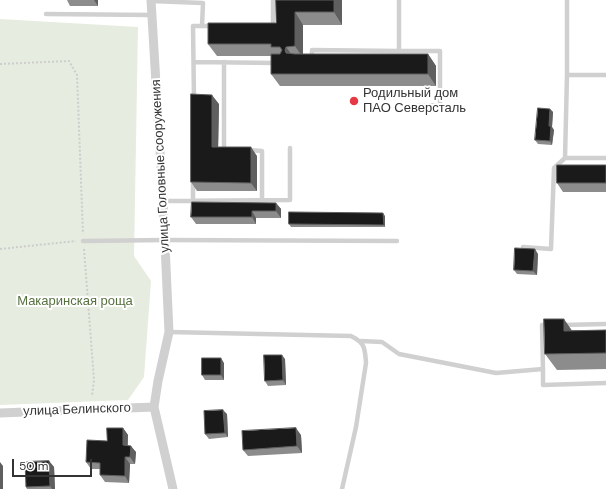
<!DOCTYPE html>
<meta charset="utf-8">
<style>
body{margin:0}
#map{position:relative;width:606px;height:489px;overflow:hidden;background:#fff;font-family:"DM Sans",sans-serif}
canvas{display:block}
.scale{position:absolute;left:12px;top:459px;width:80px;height:18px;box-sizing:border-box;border:2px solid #333;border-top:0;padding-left:5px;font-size:12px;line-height:14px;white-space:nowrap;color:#333;-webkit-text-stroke:3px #fff;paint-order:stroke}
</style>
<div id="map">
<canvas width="606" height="489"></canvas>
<div class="scale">50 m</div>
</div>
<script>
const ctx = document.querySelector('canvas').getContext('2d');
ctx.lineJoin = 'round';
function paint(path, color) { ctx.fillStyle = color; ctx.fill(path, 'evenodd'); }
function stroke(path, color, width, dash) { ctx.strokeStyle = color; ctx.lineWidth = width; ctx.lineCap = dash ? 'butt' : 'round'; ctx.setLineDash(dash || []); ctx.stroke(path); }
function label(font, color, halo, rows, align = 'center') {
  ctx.font = font + ' "DM Sans",sans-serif'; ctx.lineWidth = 4; ctx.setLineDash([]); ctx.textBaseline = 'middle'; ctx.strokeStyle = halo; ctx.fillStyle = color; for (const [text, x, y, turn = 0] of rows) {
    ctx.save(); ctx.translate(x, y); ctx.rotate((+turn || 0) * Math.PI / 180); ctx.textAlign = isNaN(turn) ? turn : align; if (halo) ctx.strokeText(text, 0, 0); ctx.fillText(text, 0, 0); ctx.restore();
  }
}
paint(new Path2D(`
 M0 19 138 27 134 256 151 281 144 377 128 400 0 405Z`), '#e6ecdf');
stroke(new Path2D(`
 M0 64 69 61 77 75 83 234
 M0 249 76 241
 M84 249 94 380 92 396`), '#cdcdcd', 2, [2, 2]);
stroke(new Path2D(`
 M399 0V51H440V105L416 106
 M151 1 203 3 202 26
 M46 14 152 15
 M273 28V0
 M312 60V50L399 51
 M194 62 276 63
 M224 62V150H227
 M567 75H606
 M194 100 193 26H214
 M249 150 262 151V200
 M565 158H606
 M163 201 290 200V148
 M193 208V180
 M83 241 165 240 397 241
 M523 247 551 249 554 168 565 158 567 75V0
 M562 325 606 324
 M169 332 351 336C365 343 365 348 366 363L356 427 342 489
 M361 341 382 342 399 354 496 373 543 369V385L606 383
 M543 369 542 325H550`), '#d0d0d0', 4.5);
stroke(new Path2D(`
 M151 0 163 201 169 332 158 381 154 407 173 489
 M0 413 154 407`), '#d0d0d0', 9);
paint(new Path2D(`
 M67 0H98V6H70Z
 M276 0H342V25H303V54H428L436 66V86H280L271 74V56H217L208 44 276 23Z
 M219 104 218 147 257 156V191H197L191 182Z
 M550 109 553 112 552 127 554 130 552 145 538 144 535 140Z
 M606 165V192H563L557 183Z
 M276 203 281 209V218H256V224H196L191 217Z
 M385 216V227H291L289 224Z
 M538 254 537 275 517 274 514 270Z
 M572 330H606V369L557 370 545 354Z
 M285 359 286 385 268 386 265 381Z
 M224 363V380H205L202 375Z
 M227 414 228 437 209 439 205 434Z
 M123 428 128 435V446L136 452 135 464H130L129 483 105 482 100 475V469H91L86 462 107 441Z
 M301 435 302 453 248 456 243 450Z
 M49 461 54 467 55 489H27L26 487Z`), '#8c8c8c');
paint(new Path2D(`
 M94 0H98V6Z
 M334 0H342V25L334 12Z
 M295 12 303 25V58L295 46Z
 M286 47 295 59 293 62 285 50Z
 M428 54 436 66V86L428 74Z
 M212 95 219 104 218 156 212 147Z
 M550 109 553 112 552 127 554 130 552 145 550 141 549 126Z
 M251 147 257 156V191L251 183Z
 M276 203 281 209V218L276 211Z
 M252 211 256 218V224L252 217Z
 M383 213 385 216V227L384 225Z
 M535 249 538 254 537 275 533 271Z
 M564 319 575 335 564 331Z
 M282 355 285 359 286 385 283 380Z
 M221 358 224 363V380L221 375Z
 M223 410 227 414 228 437 225 433Z
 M123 428 128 435 127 452 123 445Z
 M296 428 301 435 302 453 297 446Z
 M131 446 136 452 135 464 130 457Z
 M125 457 130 464 129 483 125 476Z
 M49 461 54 467 55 489H52L50 486Z
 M0 462 3 466V489H0Z`), '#5f5f5f');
const building = new Path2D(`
 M276 0H334V12H295V46L286 47 285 50 286 53 295 54H428V74H271V54H280L282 50 280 47H271V44H208V23H276Z
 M191 94 212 95V147H251V183L191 182Z
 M538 108 550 109 549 126H551L550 141 535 140Z
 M557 165H606V183H557Z
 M192 202 276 203V211H252V217H191Z
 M289 212 383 213 384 225 289 224Z
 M515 248 535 249 533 271 514 270Z
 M544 319H564V331L606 330V353L545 354Z
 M264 355H282L283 380 265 381Z
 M202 358H221V375H202Z
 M223 410 225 433 205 434 204 411Z
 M107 428H123V445L131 446 130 457H125V476L100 475V463L86 462 87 440 107 441Z
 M296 428 297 446 243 450 242 431Z
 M49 461 50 486 26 487 25 462Z`);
paint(building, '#1a1a1a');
stroke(building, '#5f5f5f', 1);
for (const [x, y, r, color] of [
 [354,101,5,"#e63946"]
]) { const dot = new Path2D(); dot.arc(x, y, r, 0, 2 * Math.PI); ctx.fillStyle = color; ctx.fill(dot); stroke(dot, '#fff', 1.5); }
label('13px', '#333', '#fff', [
 ["Родильный дом",363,94],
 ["ПАО Северсталь",363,109]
], 'left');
label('13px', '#333', '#fff', [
 ["улица Головные сооружения",161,166,-93],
 ["улица Белинского",77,410,-2]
]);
label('13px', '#56703f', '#fff', [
 ["Макаринская роща",75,302]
]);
</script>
